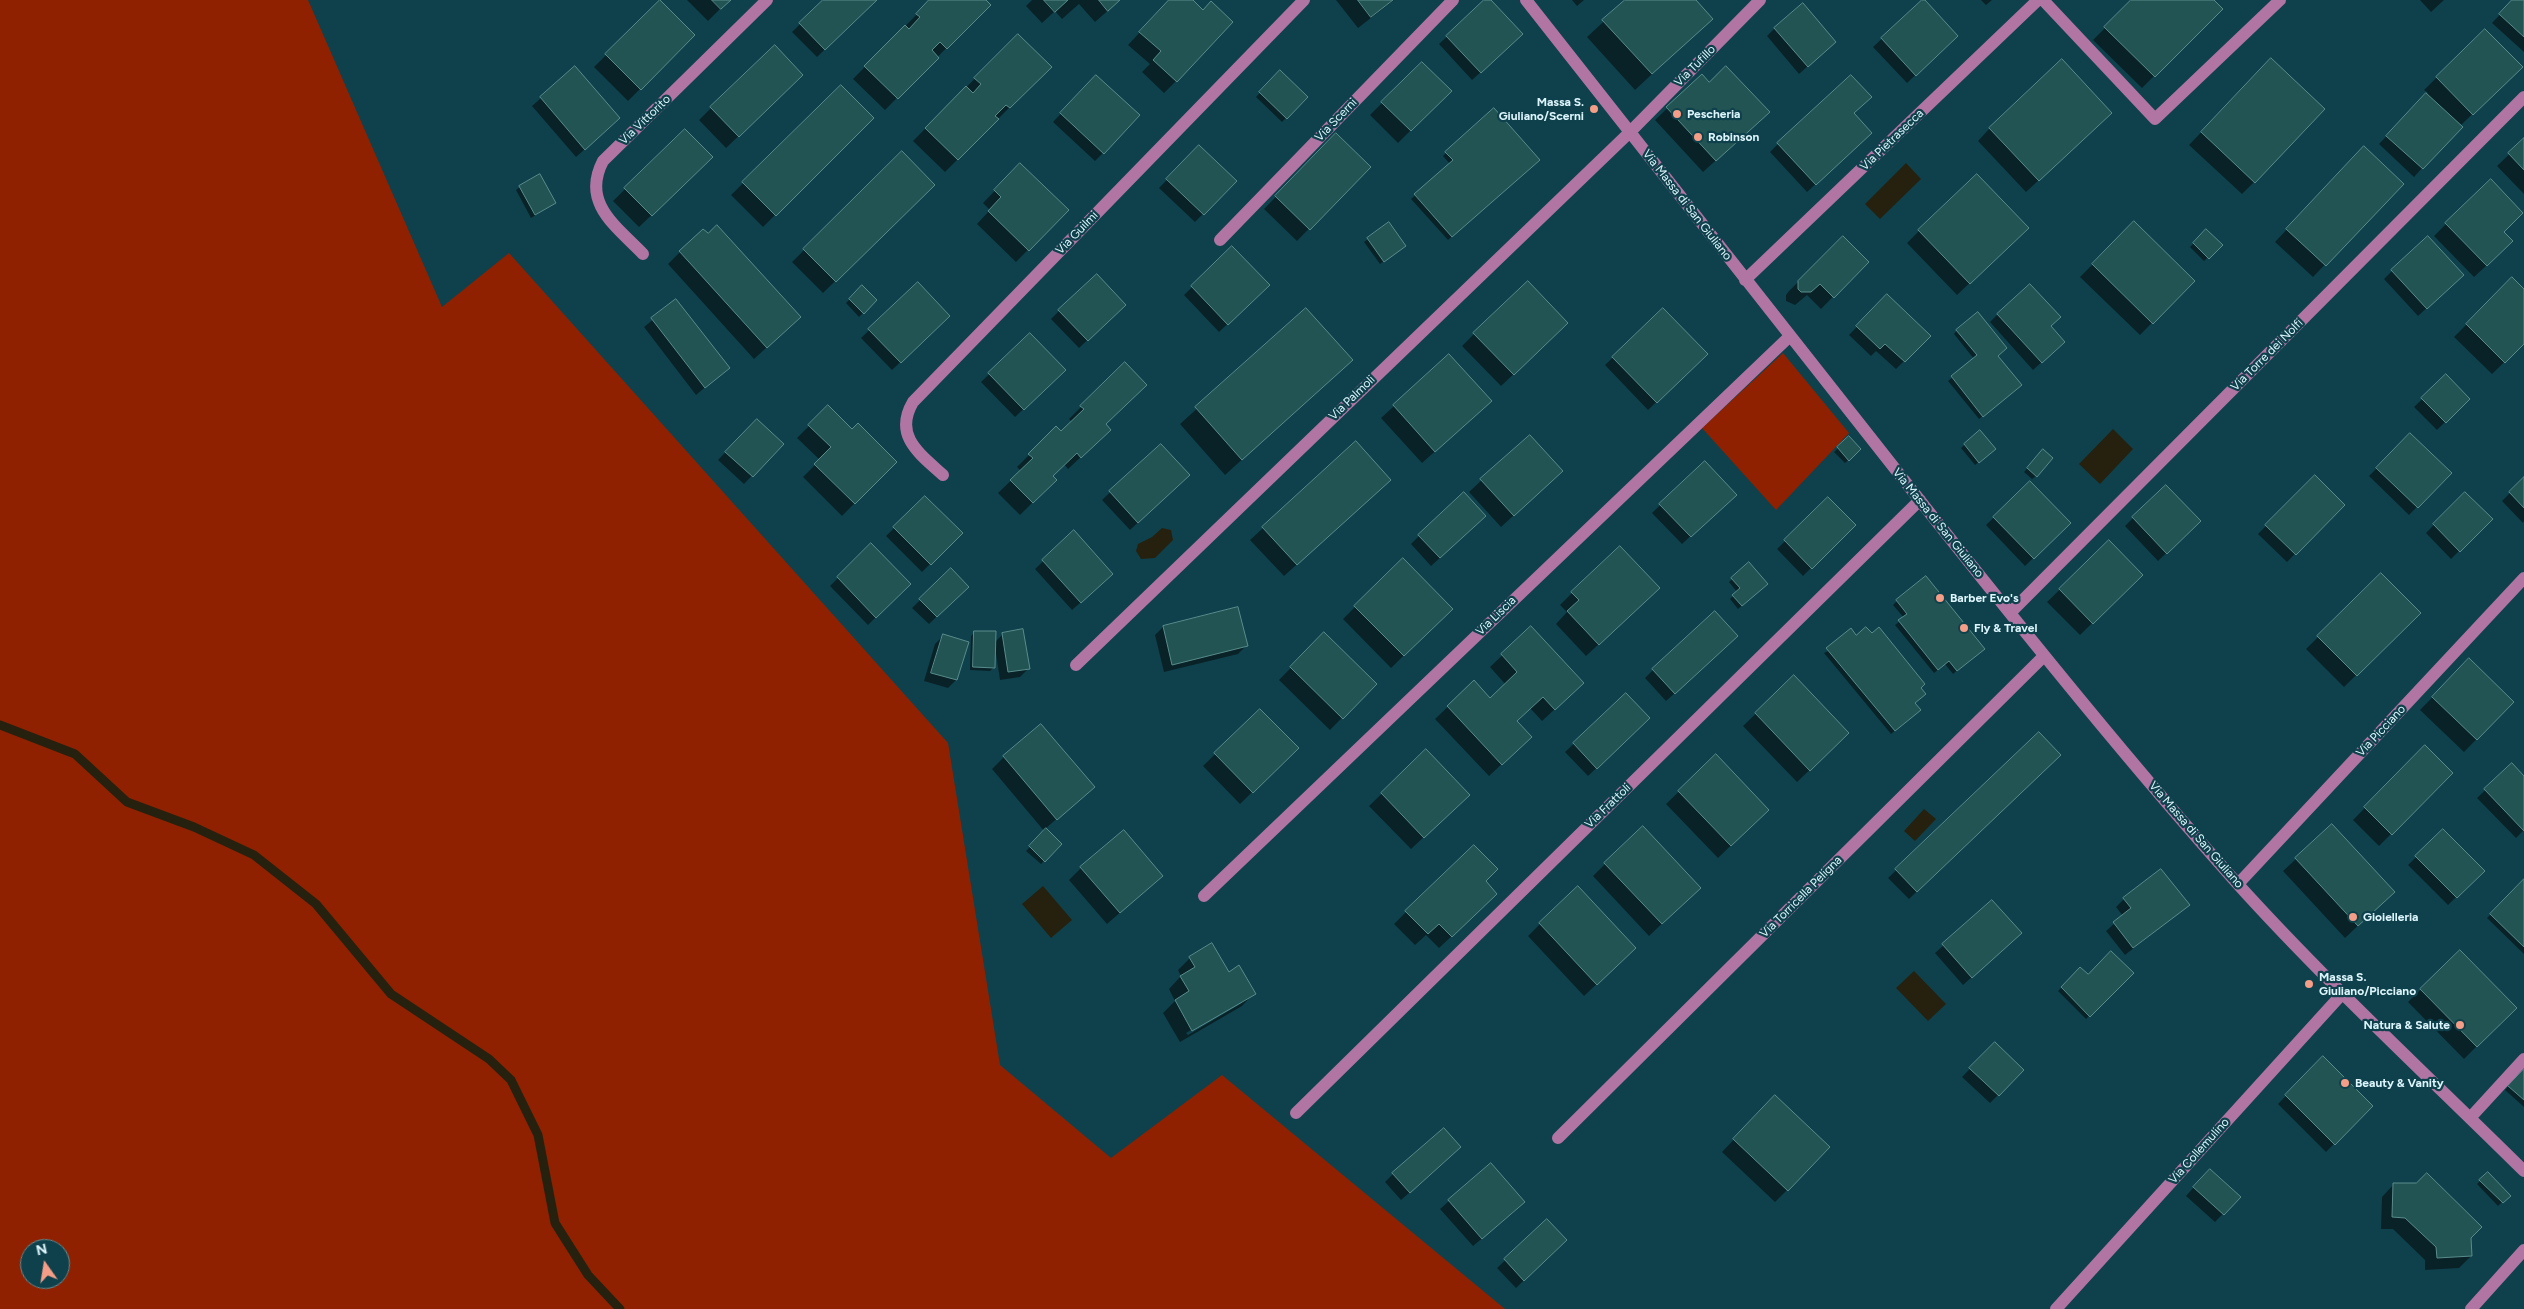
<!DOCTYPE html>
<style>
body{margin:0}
#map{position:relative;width:2524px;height:1309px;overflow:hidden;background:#0f414c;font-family:Figtree,sans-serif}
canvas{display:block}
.north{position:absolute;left:20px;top:1239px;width:50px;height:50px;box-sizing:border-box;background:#0f414c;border:1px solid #618992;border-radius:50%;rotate:347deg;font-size:14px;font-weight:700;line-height:20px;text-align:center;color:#ddf5fc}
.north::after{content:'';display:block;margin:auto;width:18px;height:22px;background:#f49e88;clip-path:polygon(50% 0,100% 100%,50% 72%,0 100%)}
</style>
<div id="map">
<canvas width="2524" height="1309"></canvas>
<div class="north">N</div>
</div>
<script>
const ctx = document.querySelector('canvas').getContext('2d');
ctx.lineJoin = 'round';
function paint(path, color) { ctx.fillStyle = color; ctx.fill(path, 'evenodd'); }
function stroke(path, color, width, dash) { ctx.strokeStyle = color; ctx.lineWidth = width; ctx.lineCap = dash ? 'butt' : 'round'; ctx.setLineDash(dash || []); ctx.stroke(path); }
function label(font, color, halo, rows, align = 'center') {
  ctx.font = font + ' Figtree,sans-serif'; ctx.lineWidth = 4.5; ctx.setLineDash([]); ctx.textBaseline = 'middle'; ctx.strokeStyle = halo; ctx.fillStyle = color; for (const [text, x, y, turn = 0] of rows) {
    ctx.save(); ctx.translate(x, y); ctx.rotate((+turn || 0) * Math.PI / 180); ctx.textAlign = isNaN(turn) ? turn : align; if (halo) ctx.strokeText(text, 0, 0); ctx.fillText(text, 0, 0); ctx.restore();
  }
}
paint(new Path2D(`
 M0 0H308L442 307 509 253 948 743 1000 1065 1111 1158 1222 1075 1505 1309H0ZM30 1249H60V1279H30Z
 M1783 353 1849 433 1776 510 1702 428Z`), '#8f2100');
paint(new Path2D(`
 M1906 163 1921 179 1880 219 1865 204Z
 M2113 429 2133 449 2100 484 2079 464Z
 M1162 528 1171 530 1173 540 1155 558 1141 559 1136 551 1138 544 1152 537Z
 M1924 809 1936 819 1915 841 1904 831Z
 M1043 886 1072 920 1051 938 1022 904Z
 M1914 971 1946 1004 1928 1021 1896 988Z`), '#26210f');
paint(new Path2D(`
 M687 0H729L708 21Z
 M825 0H875L817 57 792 32Z
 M931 0H984L989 5 885 110 853 79Z
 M1032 0H1120L1095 22 1079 4 1062 19 1055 11 1042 23 1026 6Z
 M1170 0H1191L1176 81 1164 93 1142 72 1150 64 1128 45Z
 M1336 0H1394L1358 28Z
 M1486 0H1489L1514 42 1472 80 1439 44Z
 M1572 0H1584L1577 6Z
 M1627 0H1694L1711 19 1635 90 1587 37Z
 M1923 0 1948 44 1907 83 1873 47Z
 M1981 0H1992L1986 5Z
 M2133 0H2212L2221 9 2142 88 2093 40Z
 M2420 0H2444L2431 12Z
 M2514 0H2524V52L2492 23Z
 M660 2 694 35 628 101 594 67Z
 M1775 28 1835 42 1799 74 1767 36Z
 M2485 30 2521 67 2460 126 2414 177 2379 144 2428 93 2424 90Z
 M1018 35 1050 67 945 172 913 141Z
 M1422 63 1450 91 1398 143 1370 115Z
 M575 68 611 126 576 157 532 106Z
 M1280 72 1306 97 1282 122 1256 97Z
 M2259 72 2254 182 2242 194 2189 145Z
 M1702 75 1756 124 1703 172 1655 120Z
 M1089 84 1103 153 1095 161 1053 122Z
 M841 87 872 118 763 227 731 195Z
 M789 88 726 148 699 120 711 108Z
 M1853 113 1862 141 1807 192 1770 152 1778 144Z
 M2098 125 2026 192 1978 141 1990 128Z
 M685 130 699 170 639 227 613 201Z
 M1336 135 1369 167 1297 241 1264 209Z
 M2524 140V194L2497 166Z
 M1199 147 1235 181 1195 222 1159 188Z
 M902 153 933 185 823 293 792 262Z
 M1446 153 1534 163 1448 240 1411 199 1450 164 1443 156Z
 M2352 160 2402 184 2313 277 2275 242Z
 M1020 165 1067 210 1016 262 977 224 990 210 983 203Z
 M520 187 555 203 531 218 516 190Z
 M2134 223 2193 281 2140 335 2080 277Z
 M2446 224 2502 232 2499 254 2474 277 2434 236Z
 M1919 231 2015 240 1957 295 1907 243Z
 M2206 231 2221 245 2204 261 2190 247Z
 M708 235 787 329 754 359 668 264 680 252Z
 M1843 238 1867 262 1821 309 1807 295 1795 305 1786 301V295L1789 291Z
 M1368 239 1400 249 1380 264 1364 242Z
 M1232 248 1268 285 1219 332 1184 295Z
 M2392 271 2454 283 2418 316 2384 279Z
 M2512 279 2524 291V343L2492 374 2454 337Z
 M918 284 949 316 892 370 861 338Z
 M862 287 876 300 859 317 846 303Z
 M1887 296 1929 336 1896 369 1876 351 1871 356 1849 335Z
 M676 301 728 368 696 395 644 327Z
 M1663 309 1706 354 1648 410 1605 365Z
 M1306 310 1352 360 1225 475 1180 424Z
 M1059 311 1116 313 1079 348 1051 319Z
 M1998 314 2050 327 2055 350 2033 370 1990 322Z
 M1957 330 1996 356 2017 389 1979 419 1948 381 1974 359 1954 334Z
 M1474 334 1554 336 1501 386 1462 346Z
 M1030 335 1064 370 1015 417 981 382Z
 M1449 356 1478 413 1422 463 1381 418Z
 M1125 363 1097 442 1068 469 1064 464 1051 477 1055 480 1020 515 998 493 1021 471 1017 467 1056 428 1060 433 1072 422 1069 419Z
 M2446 376 2468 399 2437 430 2414 407Z
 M828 407 852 431 895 462 842 516 803 477 820 460 797 438Z
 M749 428 782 444 744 484 718 460Z
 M1980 432 1991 452 1975 465 1961 448Z
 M2410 435 2450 473 2409 515 2369 476Z
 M1529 436 1562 471 1501 527 1469 492Z
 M1849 438 1860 449 1845 463 1834 452Z
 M1356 443 1377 492 1284 576 1250 540Z
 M1160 445 1180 483 1130 530 1102 500Z
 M2040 455 2036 476 2032 479 2024 472Z
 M1704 463 1727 502 1682 544 1652 513Z
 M2315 477 2343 505 2287 562 2258 534Z
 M2524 479V521L2523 523 2502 501Z
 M2030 483 2069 523 2025 566 1986 525Z
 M2465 493 2491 519 2451 559 2426 533Z
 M925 498 961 533 922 572 886 536Z
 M1828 499 1854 525 1803 576 1777 549Z
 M2133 518 2191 529 2158 561 2125 526Z
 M1477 524 1431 566 1411 544 1419 536Z
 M1074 532 1104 582 1072 610 1035 569Z
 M2109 542 2141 575 2080 635 2047 602Z
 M871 545 909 584 868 625 830 586Z
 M1749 564 1763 587 1738 609 1730 599 1737 592 1729 582Z
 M951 570 967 587 929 624 912 608Z
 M2381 575 2419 613 2344 687 2306 649Z
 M1572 593 1646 600 1586 656 1556 624 1567 612 1560 605Z
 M1897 601 1979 652 1953 674 1945 664 1934 673 1895 625 1904 618 1893 605Z
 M1355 607 1439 621 1391 668 1343 619Z
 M1163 627 1246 646 1238 654 1164 672 1155 635Z
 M1531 628 1570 695 1542 721 1530 708 1516 721 1518 749 1489 776 1435 719 1474 682 1490 699 1506 685 1490 667Z
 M975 632 994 643 1003 634 1028 669 1020 677 1000 680 995 647 993 668 990 671 970 670 971 636Z
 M1324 634 1375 684 1330 730 1279 680Z
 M943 636 967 643 956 680 948 688 924 681 935 644Z
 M1856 637 1919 688 1914 703 1916 713 1891 734 1824 653Z
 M1729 644 1666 701 1645 678 1653 670Z
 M2469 660 2513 702 2464 752 2420 710Z
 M1794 677 1836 745 1797 782 1743 726Z
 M1626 695 1640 726 1588 776 1565 752Z
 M1260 710 1297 748 1240 804 1203 766Z
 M2039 733 2059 755 1909 899 1888 878Z
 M2425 747 2452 773 2379 846 2353 820Z
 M1426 751 1456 807 1411 849 1369 806Z
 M1716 756 1755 822 1718 858 1666 804Z
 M1004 757 1093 787 1045 829 1060 844 1041 864 1026 851 1045 832 992 769Z
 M2512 765 2524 778V830L2516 838 2477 798Z
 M2443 831 2483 871 2448 905 2408 865Z
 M2296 859 2381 904 2345 938 2283 871Z
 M1605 864 1687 900 1649 936 1593 876Z
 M1081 868 1162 876 1107 924 1069 880Z
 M1484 881V906L1439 948 1426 935 1415 945 1394 924 1406 912Z
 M2524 881V954L2487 918Z
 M2124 899 2188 905 2125 955 2106 931 2123 916 2116 907Z
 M1992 902 2012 941 1963 985 1935 953Z
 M1540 924 1622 960 1584 996 1528 936Z
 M2460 951 2515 1008 2464 1059 2408 1002Z
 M1190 958 1228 973 1254 993 1242 1006 1180 1042 1163 1013 1175 1001 1169 989 1181 976 1178 970ZM1242 1000V1003L1188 1035 1186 1033Z
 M2080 969 2088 976 2132 973 2086 1019 2058 991Z
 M1995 1043 2023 1070 1990 1103 1962 1077Z
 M2323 1058 2371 1106 2326 1152 2278 1104Z
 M2524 1070V1107L2505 1090Z
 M1763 1109 1787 1190 1775 1202 1722 1152Z
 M1452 1155 1401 1200 1385 1182 1393 1174Z
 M1491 1164 1516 1210 1473 1246 1440 1209Z
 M2488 1173 2509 1195 2498 1206 2477 1184Z
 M2202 1178 2239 1197 2215 1222 2186 1196Z
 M2394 1184 2470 1238 2471 1256 2459 1268 2425 1270V1260L2393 1229H2381L2382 1197Z
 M1547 1221 1565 1240 1516 1288 1497 1268Z`), '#0007');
stroke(new Path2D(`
 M0 725 75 754 127 802 194 827 254 855 316 904 391 994 489 1059 511 1080 538 1135 555 1223 588 1275 620 1309`), '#26210f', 9);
const building = new Path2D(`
 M660 0 695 35 641 90 605 54Z
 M712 0H731L721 9Z
 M823 0H877L825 50 799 23Z
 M929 0H986L991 5 947 49 940 42 932 50 939 58 898 99 864 66 905 25 909 29 920 17 916 14Z
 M1044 0H1068L1055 12Z
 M1099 0H1120L1108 11Z
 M1169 0H1193L1203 10 1211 1 1233 22 1177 82 1153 60 1161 51 1139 32Z
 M1358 0H1393L1371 17Z
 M1484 0H1491L1523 34 1481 73 1446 36Z
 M1625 0H1696L1713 19 1652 74 1602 20Z
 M1922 0H1925L1958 36 1916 76 1881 38Z
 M2131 0H2214L2223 9 2155 77 2104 27Z
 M2512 0H2524V37L2499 14Z
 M1803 3 1836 42 1808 67 1774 28Z
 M2485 29 2523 67 2473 115 2436 77Z
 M1018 34 1052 67 1010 108 1006 105 995 116 999 119 958 160 925 128 966 86 973 93 981 84 974 78Z
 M775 45 803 75 739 137 710 107Z
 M2271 58 2325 109 2255 183 2201 132Z
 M2062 59 2112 113 2039 181 1989 128Z
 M1422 62 1452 91 1411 131 1381 102Z
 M575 66 620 118 585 150 540 97Z
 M1726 66 1770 112 1716 161 1666 107 1702 74 1709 82Z
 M1280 70 1308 97 1287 119 1259 92Z
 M1096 75 1140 115 1104 154 1060 113Z
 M1851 75 1872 97 1854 113 1872 133 1816 185 1777 143Z
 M841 85 874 118 776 216 742 182Z
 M2426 93 2463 127 2423 169 2386 136Z
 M1494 108 1540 160 1452 237 1414 194 1453 160 1445 152Z
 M685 129 713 157 652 216 624 188Z
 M1336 133 1371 167 1310 230 1275 196Z
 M2524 138V170L2508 153Z
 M1199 145 1237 181 1204 215 1166 179Z
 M2364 146 2404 184 2326 266 2286 229Z
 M902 151 935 185 836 282 803 249Z
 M1020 163 1069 210 1029 251 988 211 1001 197 994 190Z
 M540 174 556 203 535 215 519 186Z
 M1977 174 2029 228 1970 284 1918 230Z
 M2491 179 2523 213 2504 232 2513 241 2487 266 2445 223Z
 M2134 221 2195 281 2153 324 2092 264Z
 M1389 222 1406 246 1384 262 1367 238Z
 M717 225 801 317 767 348 679 251 703 229 708 233Z
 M2206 229 2223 245 2209 259 2193 243Z
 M1843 236 1869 262 1834 298 1820 284 1811 292H1801L1798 289V281Z
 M2428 236 2464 275 2427 309 2391 270Z
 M1232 246 1270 285 1228 325 1191 286Z
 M1097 274 1126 305 1088 341 1058 310Z
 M2512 277 2524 289V344L2505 363 2466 324Z
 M1528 281 1568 323 1514 375 1473 333Z
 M918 282 950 316 901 363 868 329Z
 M2030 284 2061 317 2051 326 2065 342 2042 363 1997 314Z
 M862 285 877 300 864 314 849 299Z
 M1887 294 1931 336 1905 362 1885 344 1880 349 1856 326Z
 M676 299 730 368 705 388 651 318Z
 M1306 308 1353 360 1242 460 1195 407Z
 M1663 308 1708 354 1657 403 1612 357Z
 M1978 312 2007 348 1998 356 2022 385 1983 417 1951 376 1977 355 1956 330Z
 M1030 333 1066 370 1024 410 988 373Z
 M1449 354 1492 401 1435 452 1393 405Z
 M1125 362 1147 385 1106 424 1111 430 1081 458 1077 453 1053 476 1057 480 1033 503 1010 480 1033 458 1028 454 1056 426 1061 431 1084 409 1080 406Z
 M2446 374 2470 399 2446 423 2421 398Z
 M828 405 852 429 858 423 897 462 855 504 814 464 831 447 808 425Z
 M757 419 784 444 753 477 725 452Z
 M1980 430 1996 449 1979 463 1964 444Z
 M2410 433 2452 473 2418 508 2376 468Z
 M1530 435 1563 471 1514 516 1480 479Z
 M1849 436 1861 449 1849 461 1837 447Z
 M1356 441 1391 480 1297 565 1262 527Z
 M1161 444 1190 475 1138 523 1109 491Z
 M2043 449 2053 458 2037 477 2027 468Z
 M1705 461 1737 495 1691 537 1659 504Z
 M2315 475 2345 505 2296 555 2265 525Z
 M2524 477V508L2509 492Z
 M2030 481 2071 523 2034 559 1993 517Z
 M2166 485 2201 521 2167 554 2132 517Z
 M1464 492 1486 516 1440 558 1418 535Z
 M2465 492 2493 519 2460 552 2433 524Z
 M925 496 963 533 931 565 893 527Z
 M1828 497 1856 525 1812 569 1784 540Z
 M1074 530 1113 574 1081 603 1042 560Z
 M2109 540 2143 575 2093 624 2059 589Z
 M871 543 911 584 876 618 837 577Z
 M1620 546 1660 588 1599 645 1567 611 1579 600 1571 592Z
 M1403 558 1453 609 1404 656 1354 606Z
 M1749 562 1768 584 1742 606 1732 595 1740 588 1731 578Z
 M951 568 969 587 937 617 919 599Z
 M2381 573 2421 613 2357 676 2317 636Z
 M1926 576 1985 649 1957 671 1949 661 1938 670 1898 620 1907 614 1896 600Z
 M1238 607 1248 646 1172 665 1163 626Z
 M1715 611 1738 636 1675 694 1652 669Z
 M1531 626 1584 683 1555 710 1543 697 1517 721 1532 737 1502 765 1447 706 1474 680 1490 698 1517 672 1501 654Z
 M1866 627 1872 633 1879 627 1925 684 1921 688 1926 694 1915 703 1921 710 1895 731 1826 648 1851 628 1856 635Z
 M1023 629 1030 669 1008 672 1002 633Z
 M974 631H996L995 668 973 667Z
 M1324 632 1377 684 1343 719 1290 667Z
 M943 634 969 642 957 680 931 673Z
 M2469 658 2514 702 2477 740 2432 697Z
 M1794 675 1849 733 1810 771 1755 713Z
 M1626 693 1650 718 1597 769 1573 743Z
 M1260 709 1299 748 1253 793 1214 753Z
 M1041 724 1095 787 1057 820 1003 756Z
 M2039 732 2061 755 1917 892 1895 869Z
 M2425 745 2453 773 2392 835 2364 807Z
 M1426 749 1470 795 1424 838 1381 793Z
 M1716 754 1769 810 1731 846 1678 791Z
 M2512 763 2524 776V831L2484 789Z
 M2332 824 2395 892 2358 926 2295 858Z
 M1643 826 1701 888 1662 924 1604 863Z
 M1046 828 1062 844 1045 862 1029 846Z
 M2443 829 2485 871 2457 898 2415 856Z
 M1124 830 1163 876 1120 913 1080 867Z
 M1474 845 1498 869 1486 881 1497 894 1452 937 1439 924 1428 934 1405 911Z
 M2161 869 2190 905 2133 948 2113 922 2131 908 2123 898Z
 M2524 879V947L2490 914Z
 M1578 886 1636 948 1597 985 1539 923Z
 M1992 900 2022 933 1972 978 1942 944Z
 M1212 943 1229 972 1239 965 1256 994 1192 1031 1175 1000 1189 991 1180 976 1195 967 1189 957Z
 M2460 950 2517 1008 2477 1047 2420 989Z
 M2111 951 2134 973 2090 1017 2061 987 2080 967 2088 974Z
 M1995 1042 2024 1070 1999 1096 1969 1068Z
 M2323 1056 2373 1106 2335 1145 2285 1095Z
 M2524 1069V1100L2508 1086Z
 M1775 1095 1830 1147 1788 1191 1733 1139Z
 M1444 1128 1461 1147 1410 1193 1392 1173Z
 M1491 1163 1525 1202 1482 1239 1448 1200Z
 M2210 1169 2241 1197 2224 1215 2193 1187Z
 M2488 1172 2511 1196 2503 1203 2479 1180Z
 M2427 1173 2482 1227 2471 1238 2472 1256 2437 1258 2436 1247 2405 1218 2392 1217 2393 1183H2416Z
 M1547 1219 1567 1240 1524 1281 1504 1259Z`);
paint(building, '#225454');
stroke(building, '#5a8c8c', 1);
stroke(new Path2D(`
 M1526 0C1662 172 1797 345 1933 517 2031 640 2130 763 2235 881 2326 982 2427 1075 2524 1171
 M2043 0 2155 119 2280 0
 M1220 240 1453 0
 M643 254C616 226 581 203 603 161L767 0
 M1745 280 2038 0
 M943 475C920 454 893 436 913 402L1304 0
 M2010 613 2524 97
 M1076 665 1630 132 1760 0
 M2238 884 2524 578
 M1204 896 1789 337
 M1296 1113 1920 500
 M2470 1118 2524 1059
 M1558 1138 2044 656
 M2056 1309 2342 994
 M2471 1309 2524 1250`), '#b175a4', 12);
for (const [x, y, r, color] of [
 [1594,109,5,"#f49e88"],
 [1677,114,5,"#f49e88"],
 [1698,137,5,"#f49e88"],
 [1940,598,5,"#f49e88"],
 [1964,628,5,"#f49e88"],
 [2353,917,5,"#f49e88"],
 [2309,984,5,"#f49e88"],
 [2460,1025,5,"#f49e88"],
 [2345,1083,5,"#f49e88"]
]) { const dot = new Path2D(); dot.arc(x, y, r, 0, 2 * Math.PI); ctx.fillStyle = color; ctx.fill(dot); stroke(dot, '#0f414c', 2); }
label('12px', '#ddf5fc', '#0f414c', [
 ["Via Tufillo",1695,66,-45],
 ["Via Vittorito",645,120,-44],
 ["Via Scerni",1336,120,-46],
 ["Via Pietrasecca",1892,140,-44],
 ["Via Massa di San Giuliano",1687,205,52],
 ["Via Guilmi",1077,233,-46],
 ["Via Torre dei Nolfi",2267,355,-45],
 ["Via Palmoli",1352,398,-44],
 ["Via Massa di San Giuliano",1938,523,51],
 ["Via Liscia",1496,616,-44],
 ["Via Picciano",2381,731,-47],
 ["Via Frattoli",1608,806,-44],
 ["Via Massa di San Giuliano",2196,835,49],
 ["Via Torricella Peligna",1801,897,-45],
 ["Via Collemulino",2199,1151,-48]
]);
label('bold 12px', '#ddf5fc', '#0f414c', [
 ["Massa S.",1584,102,"right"],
 ["Giuliano/Scerni",1584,116,"right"],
 ["Pescheria",1687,114],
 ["Robinson",1708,137],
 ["Barber Evo's",1950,598],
 ["Fly & Travel",1974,628],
 ["Gioielleria",2363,917],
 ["Massa S.",2319,977],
 ["Giuliano/Picciano",2319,991],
 ["Natura & Salute",2450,1025,"right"],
 ["Beauty & Vanity",2355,1083]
], 'left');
</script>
